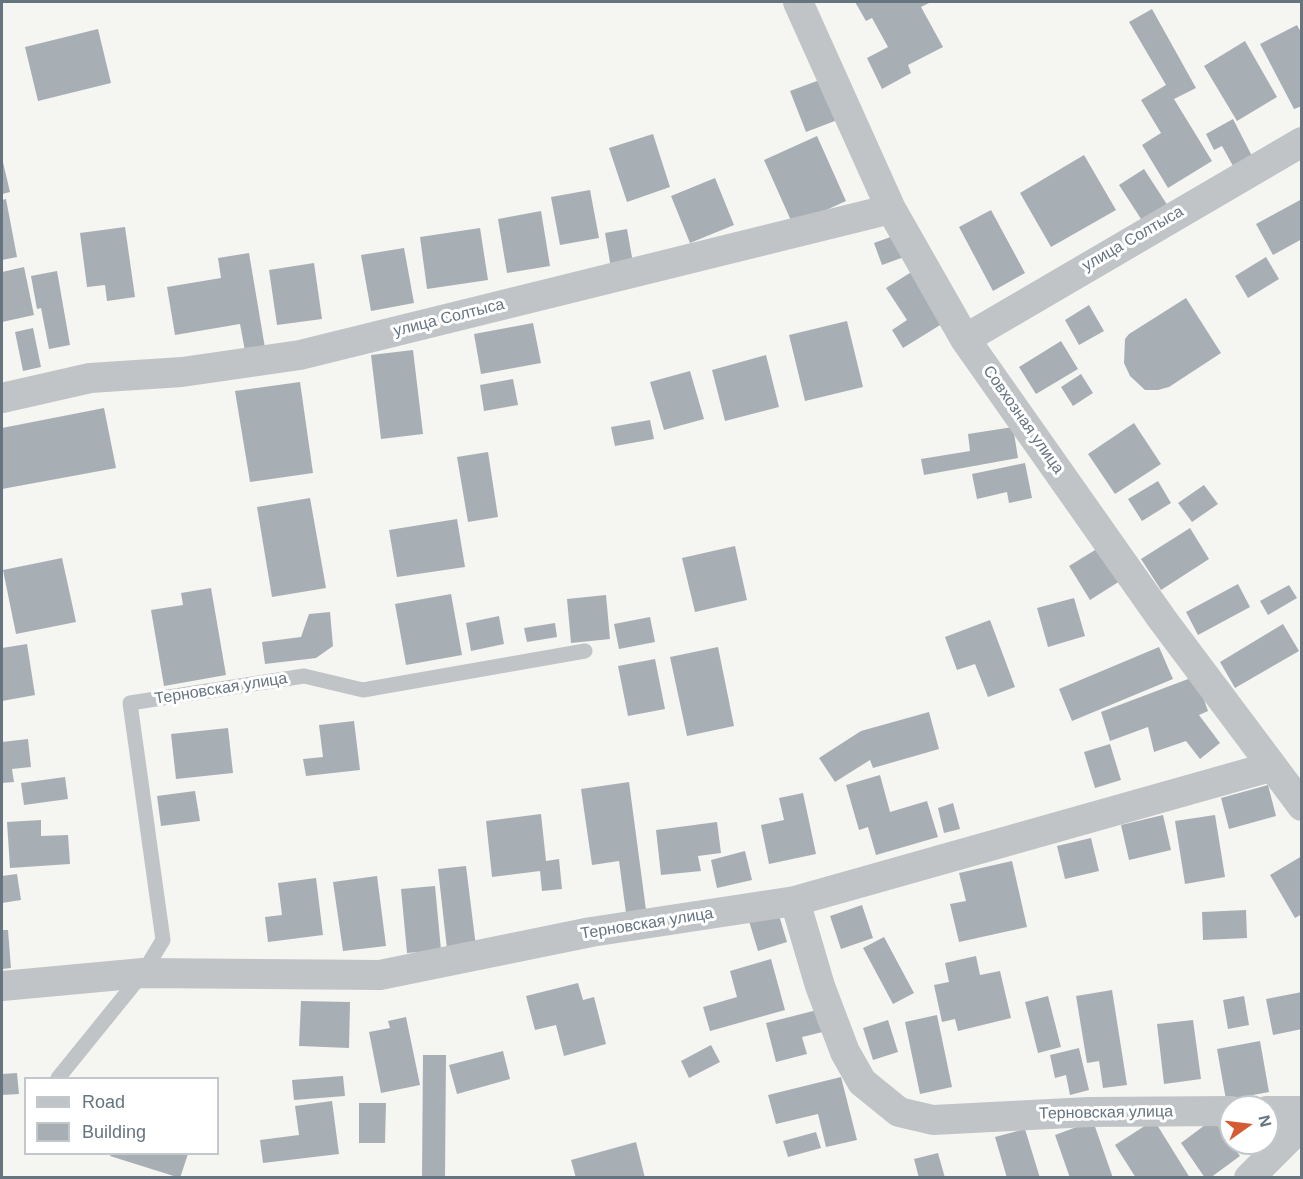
<!DOCTYPE html>
<meta charset="utf-8">
<style>
body{margin:0}
#map{position:relative;width:1303px;height:1179px;overflow:hidden;background:#f5f5f2;font-family:Helvetica,sans-serif}
canvas{display:block}
.frame{position:absolute;inset:0;border:3px solid #667480;pointer-events:none}
.legend{position:absolute;left:24px;top:1077px;width:195px;height:78px;box-sizing:border-box;background:#fff;border:2px solid #c2c7cc;margin:0;padding:8px 10px;list-style:none;font-size:18px;color:#667480}
.legend li{display:flex;align-items:center;gap:12px;height:30px}
.legend b{width:30px;border:2px solid #c2c7cc}
.north{position:absolute;left:1219px;top:1095px;width:60px;height:60px;box-sizing:border-box;background:#fff;border:2px solid #c2c7cc;border-radius:50%;rotate:76deg;font-size:16px;font-weight:700;line-height:24px;text-align:center;color:#667480}
.north::after{content:'';display:block;margin:auto;width:21px;height:27px;background:#d55c32;clip-path:polygon(50% 0,100% 100%,50% 72%,0 100%)}
</style>
<div id="map">
<canvas width="1303" height="1179"></canvas>
<div class="frame"></div>
<ul class="legend">
<li><b style="height:8px;background:#c0c4c7"></b>Road</li>
<li><b style="height:16px;background:#a8afb4"></b>Building</li>
</ul>
<div class="north">N</div>
</div>
<script>
const ctx = document.querySelector('canvas').getContext('2d');
ctx.lineJoin = 'round';
function paint(path, color) { ctx.fillStyle = color; ctx.fill(path, 'evenodd'); }
function stroke(path, color, width, dash) { ctx.strokeStyle = color; ctx.lineWidth = width; ctx.lineCap = dash ? 'butt' : 'round'; ctx.setLineDash(dash || []); ctx.stroke(path); }
function label(font, color, halo, rows, align = 'center') {
  ctx.font = font + ' Helvetica,sans-serif'; ctx.lineWidth = 6; ctx.setLineDash([]); ctx.textBaseline = 'middle'; ctx.strokeStyle = halo; ctx.fillStyle = color; for (const [text, x, y, turn = 0] of rows) {
    ctx.save(); ctx.translate(x, y); ctx.rotate((+turn || 0) * Math.PI / 180); ctx.textAlign = isNaN(turn) ? turn : align; if (halo) ctx.strokeText(text, 0, 0); ctx.fillText(text, 0, 0); ctx.restore();
  }
}
paint(new Path2D(`
 M855 2H931L921 7 943 47 908 65 911 73 882 89 867 58 888 47 872 18 866 21Z
 M1152 9 1196 88 1174 99 1212 161 1168 188 1142 145 1161 133 1141 100 1166 85 1129 22Z
 M1297 25 1302 34V106L1294 109 1260 44Z
 M98 29 111 83 38 101 25 47Z
 M1245 41 1277 97 1237 121 1204 66Z
 M825 78 840 119 806 132 790 91Z
 M1233 119 1252 156 1233 166 1222 146 1214 150 1206 134Z
 M653 134 670 187 627 202 609 148Z
 M817 136 846 201 793 225 764 160Z
 M1084 155 1116 210 1051 247 1020 193Z
 M2 158 10 192 2 194Z
 M1144 169 1168 206 1143 222 1119 185Z
 M715 178 734 225 690 243 671 196Z
 M590 190 599 238 560 245 551 197Z
 M6 199 17 257 2 260V200Z
 M1302 199V239L1273 255 1256 224Z
 M991 210 1025 273 993 291 959 227Z
 M541 211 550 266 507 273 498 219Z
 M125 227 135 297 107 301 105 285 87 287 80 233Z
 M480 228 488 280 427 289 420 237Z
 M627 229 633 263 611 268 605 233Z
 M896 235 904 257 882 265 874 243Z
 M404 248 414 303 371 311 361 255Z
 M249 253 265 348 245 351 240 324 175 335 167 287 221 278 218 258Z
 M1266 257 1279 279 1248 298 1235 276Z
 M314 263 322 319 277 325 269 270Z
 M24 267 34 315 2 322V272Z
 M57 271 70 345 49 349 41 308 37 309 31 276Z
 M913 271 945 322 903 348 892 330 907 320 886 288Z
 M1186 298 1221 353 1169 387 1158 390H1145L1130 376 1124 363 1125 339 1129 334Z
 M1089 305 1104 331 1079 345 1065 320Z
 M847 321 863 387 805 401 789 335Z
 M533 323 541 363 481 374 474 334Z
 M33 328 41 367 23 371 15 332Z
 M1061 341 1078 369 1036 394 1019 367Z
 M413 350 423 434 381 439 371 355Z
 M766 355 779 407 725 421 712 370Z
 M690 371 704 419 664 430 650 382Z
 M1081 374 1093 393 1073 406 1061 387Z
 M513 379 518 405 484 411 480 385Z
 M300 382 313 473 250 482 235 391Z
 M104 408 116 468 2 489V428Z
 M650 420 654 439 615 446 611 427Z
 M1134 423 1161 464 1115 494 1088 454Z
 M1013 427 1018 458 924 475 921 459 970 451 968 434Z
 M488 452 498 517 468 522 457 457Z
 M1025 463 1032 498 1009 503 1007 492 977 499 972 474Z
 M1158 481 1171 503 1142 521 1128 499Z
 M1204 485 1218 504 1192 522 1178 503Z
 M310 498 326 588 272 597 257 507Z
 M457 519 465 567 397 577 389 530Z
 M1190 528 1209 559 1161 590 1141 559Z
 M735 546 747 600 695 612 682 558Z
 M1100 547 1120 581 1090 600 1069 566Z
 M62 558 76 622 16 634 3 570Z
 M1238 584 1250 607 1198 635 1186 612Z
 M1289 585 1297 598 1268 615 1260 601Z
 M211 588 226 675 164 686 151 610 183 605 181 593Z
 M451 594 462 655 406 665 395 604Z
 M606 595 610 639 571 643 567 599Z
 M1074 598 1085 636 1048 647 1037 608Z
 M330 612 333 646 316 658 265 664 262 642 301 637 309 614Z
 M499 616 504 644 471 651 466 623Z
 M650 617 655 642 619 649 614 624Z
 M990 620 1015 687 988 697 975 664 957 670 945 637Z
 M555 623 557 637 527 642 524 628Z
 M1283 624 1299 651 1235 688 1220 662Z
 M27 644 35 695 2 701V648Z
 M718 647 734 726 687 736 670 657Z
 M1159 647 1173 679 1072 721 1059 689Z
 M655 659 665 709 628 716 618 666Z
 M1196 676 1208 711 1199 715 1220 743 1200 759 1186 741 1154 752 1148 727 1110 741 1101 712Z
 M929 712 939 749 873 768 870 760 835 782 819 758 861 731Z
 M354 721 360 770 306 776 303 759 323 757 319 725Z
 M228 728 233 773 176 779 171 734Z
 M28 739 31 767 12 769 14 782 2 783V742Z
 M1110 744 1121 780 1095 788 1084 752Z
 M880 775 890 812 927 801 938 837 876 855 868 827 859 830 846 785Z
 M65 777 68 799 24 805 21 783Z
 M629 782 646 910 626 913 619 861 592 865 581 789Z
 M1268 785 1276 816 1229 829 1221 798Z
 M195 791 200 821 161 826 157 796Z
 M803 793 816 854 769 864 761 825 784 820 779 798Z
 M953 803 960 829 944 833 938 808Z
 M541 814 546 861 559 859 562 889 542 891 540 871 492 877 486 821Z
 M1163 815 1171 850 1129 860 1121 825Z
 M1215 815 1225 877 1185 884 1175 821Z
 M41 820V836L68 835 70 864 10 868 7 822Z
 M717 822 721 853 698 856 701 871 661 875 656 830Z
 M1091 838 1099 871 1065 879 1057 846Z
 M745 851 752 880 717 888 711 860Z
 M1302 856V914L1295 918 1270 875Z
 M1012 861 1027 927 959 942 950 904 966 901 959 873Z
 M466 866 477 955 448 958 438 869Z
 M17 874 21 900 2 903V876Z
 M377 876 386 946 343 951 333 882Z
 M316 878 323 935 268 942 265 917 282 915 278 883Z
 M435 886 441 950 407 953 401 889Z
 M862 905 873 938 841 949 830 916Z
 M1246 910 1247 938 1203 940 1202 912Z
 M778 912 787 942 758 951 749 921Z
 M2 930H8L11 968 2 969Z
 M884 937 914 993 893 1004 863 948Z
 M976 956 980 975 1000 971 1011 1018 958 1031 955 1019 942 1022 934 985 949 982 945 963Z
 M771 959 785 1010 710 1031 703 1007 737 997 730 971Z
 M578 983 583 1000 594 997 606 1044 564 1056 556 1025 535 1030 526 996Z
 M1112 990 1127 1085 1103 1088 1099 1061 1087 1063 1076 996Z
 M1302 992V1029L1273 1035 1266 999Z
 M1048 996 1061 1047 1038 1053 1025 1002Z
 M1244 996 1249 1025 1228 1029 1223 1000Z
 M301 1001 350 1002 349 1048 299 1046Z
 M821 1009 827 1031 802 1037 807 1054 776 1062 766 1023Z
 M937 1015 952 1087 920 1094 905 1022Z
 M406 1017 420 1085 381 1093 369 1032 390 1028 388 1021Z
 M888 1020 898 1052 873 1060 863 1028Z
 M1193 1020 1201 1079 1164 1084 1157 1024Z
 M1260 1041 1269 1092 1226 1100 1217 1049Z
 M711 1045 720 1062 689 1078 681 1061Z
 M1079 1048 1089 1090 1070 1095 1066 1075 1055 1078 1050 1055Z
 M503 1051 510 1079 457 1094 449 1065Z
 M423 1055H446L445 1177H422Z
 M17 1073 19 1094 2 1095V1074Z
 M343 1076 345 1096 294 1100 292 1080Z
 M841 1077 857 1140 826 1147 818 1114 776 1124 768 1095Z
 M332 1101 339 1154 263 1163 260 1140 299 1135 295 1106Z
 M359 1103H386L385 1143H359Z
 M1213 1119 1240 1156 1210 1178H1205L1181 1143Z
 M1154 1120 1190 1178H1136L1115 1145Z
 M1093 1121 1113 1178H1070L1055 1135Z
 M1025 1129 1040 1178H1007L995 1137Z
 M816 1132 821 1148 788 1157 783 1141Z
 M636 1142 645 1178H576L571 1160Z
 M938 1153 945 1178H919L914 1159Z
 M111 1154H188L180 1178 110 1156Z`), '#a8afb4');
stroke(new Path2D(`
 M58 1078 143 973 163 940 130 703 304 676 363 690 585 651`), '#c0c4c7', 15);
stroke(new Path2D(`
 M798 2 891 209 965 339 1162 619 1302 806
 M965 339 1302 142
 M2 398 90 378 182 372 300 355 891 209
 M795 901 820 986 845 1052 862 1082 899 1112 933 1120 1089 1112 1231 1111
 M2 986 143 973 380 975 591 932 795 901 1270 767
 M1267 1111H1302
 M1249 1178 1302 1125`), '#c0c4c7', 30);
label('16px', '#667480', '#fff', [
 ["улица Солтыса",1133,239,-30],
 ["улица Солтыса",449,318,-14],
 ["Совхозная улица",1023,420,55],
 ["Терновская улица",221,689,-9],
 ["Терновская улица",647,924,-9],
 ["Терновская улица",1106,1113,-1]
]);
</script>
